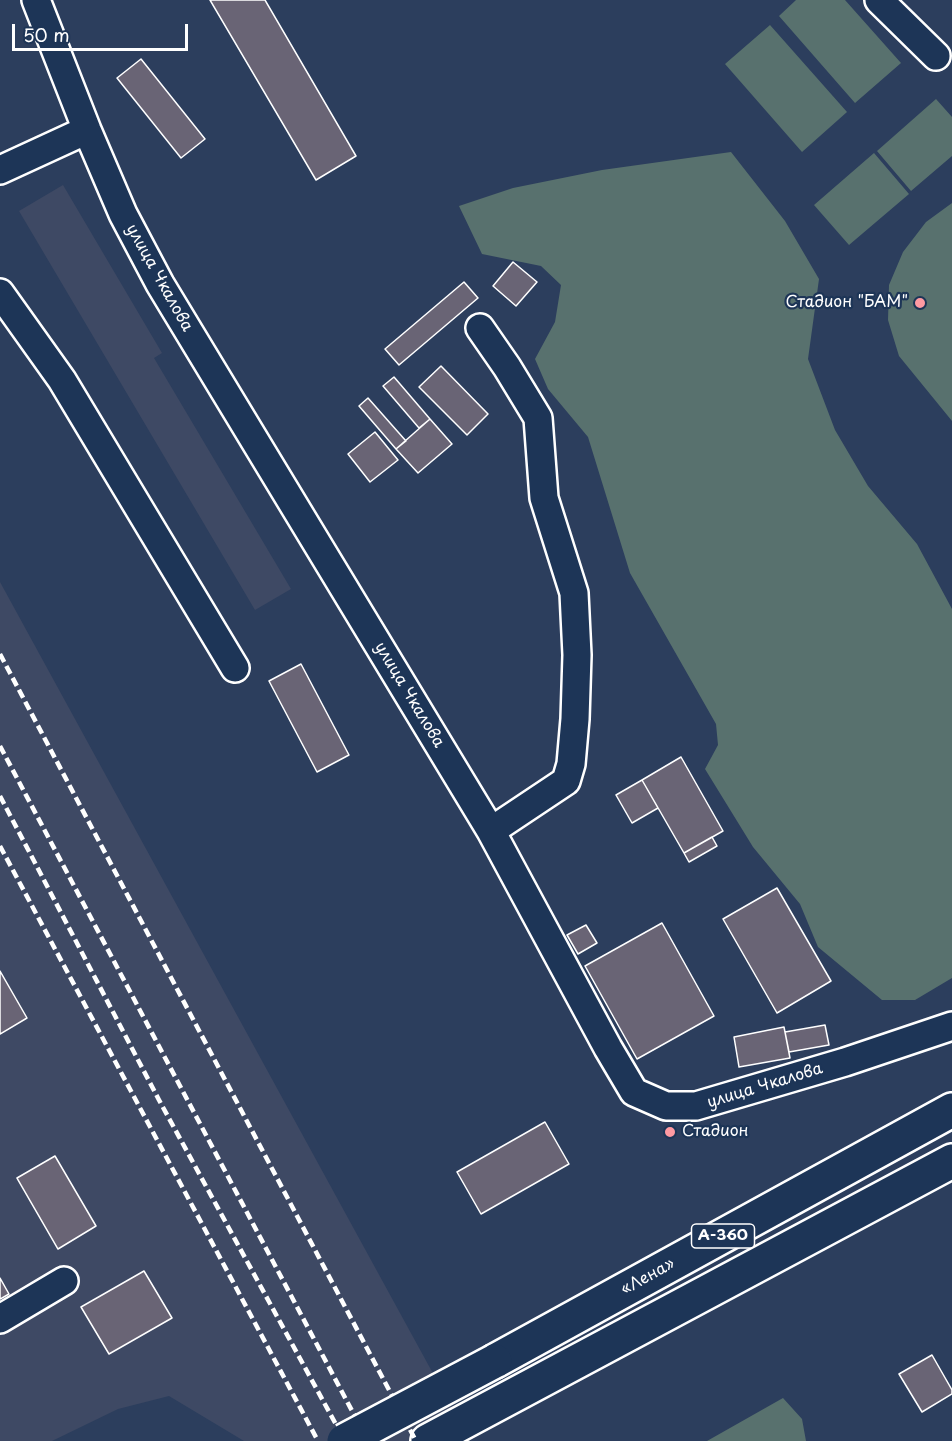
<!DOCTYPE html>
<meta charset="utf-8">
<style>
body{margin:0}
#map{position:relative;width:952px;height:1441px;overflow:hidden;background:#2c3e5d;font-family:"Playpen Sans",sans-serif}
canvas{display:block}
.scale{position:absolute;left:12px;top:24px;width:176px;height:27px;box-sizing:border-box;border:3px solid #fff;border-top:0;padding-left:8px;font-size:18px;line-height:21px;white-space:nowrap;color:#fff;-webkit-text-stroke:4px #1d3557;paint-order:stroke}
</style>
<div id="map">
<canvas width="952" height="1441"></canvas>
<div class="scale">50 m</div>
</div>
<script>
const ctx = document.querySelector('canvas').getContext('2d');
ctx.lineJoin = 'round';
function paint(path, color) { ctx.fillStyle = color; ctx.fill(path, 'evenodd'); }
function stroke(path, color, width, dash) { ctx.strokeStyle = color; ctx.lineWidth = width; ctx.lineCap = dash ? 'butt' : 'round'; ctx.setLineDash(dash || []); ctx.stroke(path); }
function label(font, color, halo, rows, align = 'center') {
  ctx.font = font + ' "Playpen Sans",sans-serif'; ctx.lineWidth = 4.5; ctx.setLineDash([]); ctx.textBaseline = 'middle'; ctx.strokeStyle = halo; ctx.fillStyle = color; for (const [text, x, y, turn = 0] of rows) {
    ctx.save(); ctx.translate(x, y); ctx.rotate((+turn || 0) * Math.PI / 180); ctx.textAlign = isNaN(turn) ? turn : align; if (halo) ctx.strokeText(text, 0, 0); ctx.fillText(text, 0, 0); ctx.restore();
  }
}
paint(new Path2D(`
 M63 185 162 353 154 358 291 589 255 610 19 211Z
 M0 582 470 1441H244L169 1396 118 1409 52 1441H0Z`), '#3e4964');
paint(new Path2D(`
 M796 0H845L901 63 855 103 779 16Z
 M770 25 847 112 802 152 725 64Z
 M936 99 952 117V156L911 191 877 151Z
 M731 152 785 221 819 279 808 359 835 430 868 486 917 544 952 609V978L915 1000H882L818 947 800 904 753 847 705 769 718 745 716 724 630 573 588 437 548 389 535 359 555 322 561 285 541 266 482 254 459 206 513 188 602 170Z
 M874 153 909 194 849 245 814 205Z
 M952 203V421L899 356 888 320 889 285 903 252 926 222Z
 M783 1398 802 1419 806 1441H707Z`), '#58716e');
const building = new Path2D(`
 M210 0H265L356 156 316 180Z
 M141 59 205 139 181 158 117 78Z
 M513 262 537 282 516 306 493 286Z
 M464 282 478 298 399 365 385 349Z
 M441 366 488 414 467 435 419 387Z
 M394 377 430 419 419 428 383 386Z
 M368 398 406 441 396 449 359 406Z
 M430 419 452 444 418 473 396 449Z
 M375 432 398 460 370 482 348 454Z
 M301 664 349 755 317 772 269 681Z
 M681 757 723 831 684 853 642 780Z
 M642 780 658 808 632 823 616 795Z
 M712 837 717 846 689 862 684 853Z
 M777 888 831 981 777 1013 723 919Z
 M662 923 714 1016 637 1059 585 966Z
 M586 925 597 943 578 954 567 935Z
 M0 971 27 1018 0 1034Z
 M825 1025 829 1045 789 1052 785 1032Z
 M784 1027 790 1058 739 1067 734 1037Z
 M545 1122 569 1164 481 1214 457 1172Z
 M55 1156 96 1226 58 1249 17 1178Z
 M144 1271 172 1318 109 1354 81 1307Z
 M0 1278 9 1294 0 1299Z
 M932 1355 952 1390V1394L922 1412 899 1374Z`);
paint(building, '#696475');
stroke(building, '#fff', 1.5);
const minor = new Path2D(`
 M36 0 87 130 123 214 160 284 491 831 608 1048 634 1092 666 1106H696L845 1062 952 1026
 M879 0 936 56
 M0 170 87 130
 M0 293 62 380 235 668
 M480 328 507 367 538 418 544 498 574 593 577 655 575 719 571 764 566 781 491 831
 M0 1319 64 1281`);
const highway = new Path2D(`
 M495 1361 952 1110
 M428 1441 952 1161`);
stroke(minor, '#fff', 32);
stroke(highway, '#fff', 38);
stroke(minor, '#1d3557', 27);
stroke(highway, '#1d3557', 33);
stroke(new Path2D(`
 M0 654 416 1441
 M0 746 368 1441
 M0 796 159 1100 345 1441
 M0 846 318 1441`), '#fff', 4.5, [9, 4.5]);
const highwayBridge = new Path2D(`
 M344 1441 495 1361`);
stroke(highwayBridge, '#fff', 38, []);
stroke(highwayBridge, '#1d3557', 33);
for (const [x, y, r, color] of [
 [920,303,6,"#ff9aa2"],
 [670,1132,6,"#ff9aa2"]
]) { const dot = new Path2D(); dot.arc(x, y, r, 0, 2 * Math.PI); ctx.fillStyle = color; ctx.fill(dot); stroke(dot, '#1d3557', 2); }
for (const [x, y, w] of [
 [723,1236,63]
]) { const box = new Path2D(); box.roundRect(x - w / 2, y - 12, w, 24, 4.5); ctx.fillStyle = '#1d3557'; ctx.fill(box); stroke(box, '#fff', 1.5); }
label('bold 15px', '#fff', null, [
 ["А-360",723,1236]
]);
label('16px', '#fff', '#1d3557', [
 ["улица Чкалова",159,278,61],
 ["улица Чкалова",409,695,59],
 ["улица Чкалова",765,1086,-17],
 ["«Лена»",648,1277,-29]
]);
label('16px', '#fff', '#1d3557', [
 ["Стадион \"БАМ\"",908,303],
 ["Стадион",682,1132,"left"]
], 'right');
</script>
